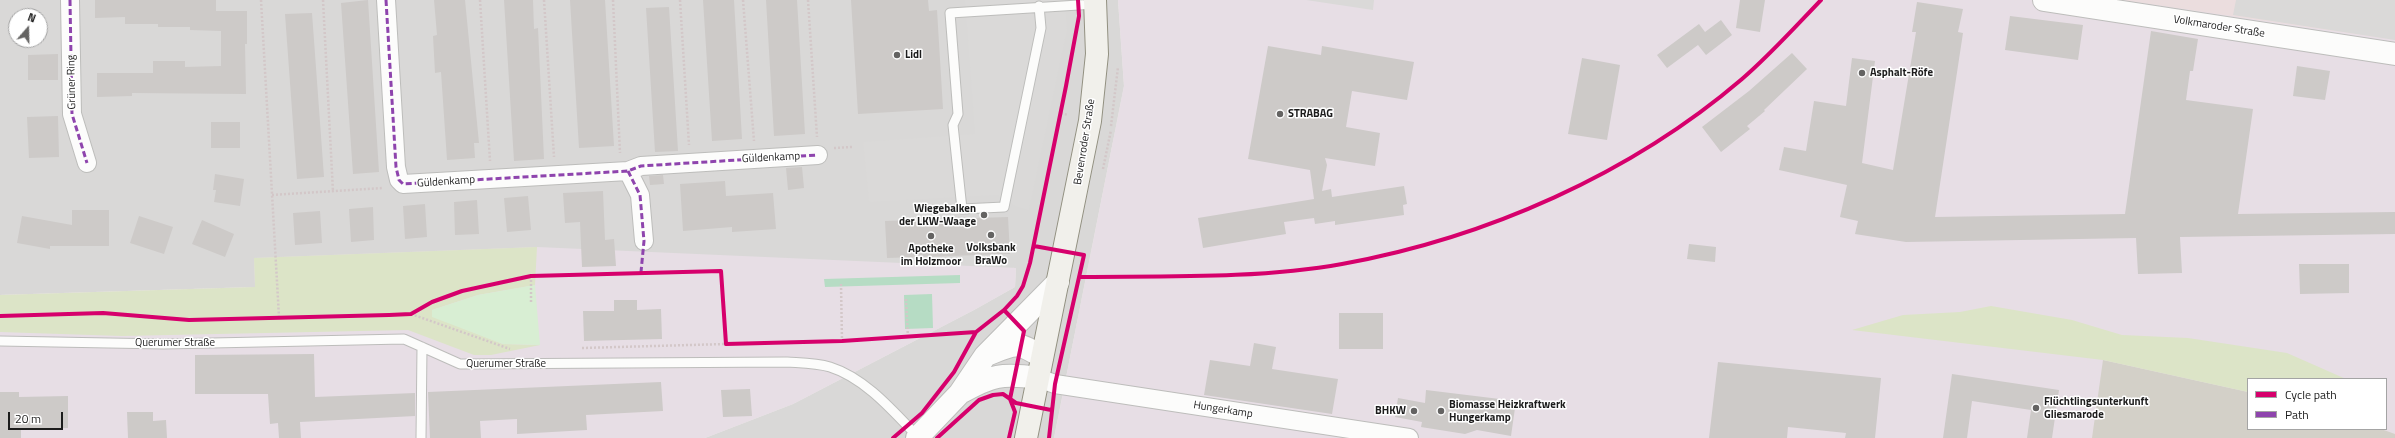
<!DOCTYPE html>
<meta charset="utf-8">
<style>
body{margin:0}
#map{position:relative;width:2395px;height:438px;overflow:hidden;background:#eae8e5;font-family:"Titillium Web",sans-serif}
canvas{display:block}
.legend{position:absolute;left:2247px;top:378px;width:140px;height:52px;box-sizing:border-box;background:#fff;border:1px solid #a4a4a4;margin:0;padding:5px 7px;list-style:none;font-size:12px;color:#1c1c1c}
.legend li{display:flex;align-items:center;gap:8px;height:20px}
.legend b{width:20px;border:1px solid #a4a4a4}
.north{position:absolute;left:8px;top:8px;width:40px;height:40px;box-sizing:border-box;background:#fff;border:1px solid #a4a4a4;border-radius:50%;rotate:20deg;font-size:11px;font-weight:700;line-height:16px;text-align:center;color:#1c1c1c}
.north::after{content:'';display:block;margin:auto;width:14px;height:18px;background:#646362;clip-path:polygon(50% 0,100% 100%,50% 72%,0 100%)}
.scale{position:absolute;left:8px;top:412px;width:55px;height:18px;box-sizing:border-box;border:2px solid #1c1c1c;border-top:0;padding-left:5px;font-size:12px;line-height:14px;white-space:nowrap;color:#1c1c1c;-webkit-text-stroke:3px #fff;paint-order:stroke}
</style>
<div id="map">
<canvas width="2395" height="438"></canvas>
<ul class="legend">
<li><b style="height:5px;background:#d6006c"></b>Cycle path</li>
<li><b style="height:5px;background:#8e44ad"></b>Path</li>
</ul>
<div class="north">N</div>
<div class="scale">20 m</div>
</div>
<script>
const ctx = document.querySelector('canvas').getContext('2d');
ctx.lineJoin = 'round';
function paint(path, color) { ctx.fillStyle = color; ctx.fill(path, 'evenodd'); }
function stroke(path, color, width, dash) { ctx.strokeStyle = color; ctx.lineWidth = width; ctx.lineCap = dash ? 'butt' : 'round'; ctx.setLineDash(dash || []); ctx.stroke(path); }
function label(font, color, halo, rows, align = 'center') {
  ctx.font = font + ' "Titillium Web",sans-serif'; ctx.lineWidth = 3; ctx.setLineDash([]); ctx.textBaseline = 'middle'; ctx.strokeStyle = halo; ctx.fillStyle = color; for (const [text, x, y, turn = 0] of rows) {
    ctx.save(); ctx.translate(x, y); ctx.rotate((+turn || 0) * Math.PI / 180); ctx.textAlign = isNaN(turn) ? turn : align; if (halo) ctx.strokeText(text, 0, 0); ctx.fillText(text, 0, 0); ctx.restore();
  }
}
paint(new Path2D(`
 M0 0H1118L1124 86 1054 438H705L793 404 974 310 1015 287 1016 268 255 258V287L0 295ZM16 16H40V40H16Z`), '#d9d8d7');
paint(new Path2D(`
 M2120 0H2395V43Z`), '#ebddde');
paint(new Path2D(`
 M1118 0H2122L2395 40V438H1054L1124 86ZM2248 379H2386V429H2248Z
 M537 247 1016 268 1015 287 974 310 793 404 705 438H0V295L255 287 254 258Z`), '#e7dee5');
paint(new Path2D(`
 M2103 360 2248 392V429H2381L2395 434V438H2092Z`), '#d3d0c8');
paint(new Path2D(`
 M537 247 535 285 478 295 432 310V316L503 344 540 345 491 355H474L408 330 122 336 0 332V295L255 287 254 258Z
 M1991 306 2072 320 2122 335 2188 338 2287 353 2346 379H2248V392L2103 360 1852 330 1903 315 1960 312Z`), '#dce4c7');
paint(new Path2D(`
 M535 285 540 345 503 344 432 317V310L478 295Z`), '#d8eed3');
paint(new Path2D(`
 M960 275V283L825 287 824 279Z
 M932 294 933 328 905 329 904 295Z`), '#b6dcc4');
paint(new Path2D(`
 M965 0H1065L1067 30 1029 210 1015 206 997 195 869 202 863 142 975 134Z
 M1306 0H1374L1373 10Z
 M2236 0H2395V40L2233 15Z`), '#dad9d8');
paint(new Path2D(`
 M95 0H216V11H247V44H245L246 94 132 93V96L97 97V73H153V61H185V67L221 66V31L190 30V27H158V24H125V17L95 18Z
 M368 0 379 172 353 174 341 3Z
 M434 0H465L479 143H474L475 158 447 160 441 72 435 73 433 36 437 35Z
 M504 0H533L534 29 538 28 544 159 514 161Z
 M570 0H605L614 146 579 148Z
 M703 0H734L742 139 712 141Z
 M766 0H797L805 134 774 136Z
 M851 0H928L929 11 937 10 943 109 858 114Z
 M1740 0H1765L1760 32 1736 28Z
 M1917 2 1963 9 1958 32 1963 33 1935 217 2125 214 2151 31 2198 39 2193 71H2190L2186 100 2253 109 2238 214 2395 212V234L2180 237 2182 273 2138 274 2136 238 1906 242 1855 234 1858 221 1840 217 1847 185 1779 170 1784 147 1806 151 1814 101 1846 106 1852 58 1875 61 1862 163 1893 170 1916 32H1912Z
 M669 7 678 151 655 152 646 8Z
 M312 13 324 177 297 179 285 14Z
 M2010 16 2083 25 2078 60 2005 50Z
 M1721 20 1732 35 1706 55 1698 45 1667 68 1657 55 1699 24 1705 32Z
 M1268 46 1321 55 1322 46 1414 62 1407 100 1352 91 1346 127 1380 133 1375 166 1325 158 1327 165 1322 191 1331 189 1332 197 1404 186 1407 204 1403 205 1404 215 1335 225V221L1315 224 1314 218 1284 222 1286 234 1203 248 1198 218 1314 199 1310 170 1248 159Z
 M1792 53 1807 69 1764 110 1765 111 1747 126 1750 129 1721 152 1702 127 1749 91Z
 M58 54V80H28V55Z
 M1582 58 1620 65 1607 140 1568 134Z
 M2297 66 2330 71 2325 100 2293 96Z
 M58 116 59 157 29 158 27 117Z
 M211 122H240V148H211Z
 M802 167 804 188 788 190 786 168Z
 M215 174 244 179 240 206 214 202 216 190H213Z
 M663 175 664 184 650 185 649 176Z
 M725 181 726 196 773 193 776 229 732 232V227L683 231 680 184Z
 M603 191 605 240 614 239 616 266 582 267 580 222 565 223 563 193Z
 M528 196 531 230 507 232 504 198Z
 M477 200 479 234 455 235 454 202Z
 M425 204 427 237 405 239 403 206Z
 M373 207 374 240 351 242 349 209Z
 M72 210H109V246H50V249L17 243 22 216 72 225Z
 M320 211 322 243 295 245 293 213Z
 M139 216 173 227 164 254 130 243Z
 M1008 217 1010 254 887 258 885 221Z
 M202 220 234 234 225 257 192 244Z
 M1689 244 1716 247 1715 262 1687 259Z
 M2299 264H2349V293L2300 294Z
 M614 300H637V310L661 309 662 339 584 341 583 311H614Z
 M1339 313H1383V349H1339Z
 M1254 343 1276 347 1272 369 1338 379 1332 414 1204 395 1210 360 1250 366Z
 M314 354 315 397 415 393V416L300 422 301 438H279L278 423 270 424 268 394H195V355Z
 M1718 362 1881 378 1875 438H1845L1846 433 1788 427 1787 438H1709Z
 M1952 374 2059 390 2052 438H2027L2031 410 1972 401 1967 438H1943Z
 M661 382 663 411 586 415 587 430 517 434V419L480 421 481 438H430L428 392Z
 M750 389 752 416 723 417 721 390Z
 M1426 390 1516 401 1511 436 1477 430 1465 434 1421 427 1422 422 1395 417 1398 398 1425 403Z
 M0 392H19V397L68 396V428L21 430V438H0Z
 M127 412H153V421L166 420 167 438H128Z`), '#cdcac8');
const service = new Path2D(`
 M1039 6 1041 28 1004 207 962 209 953 125 958 114 950 13 1095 4
 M0 341 164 344 404 339 460 364 787 362C801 363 816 363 830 367 865 378 893 411 918 437
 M421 438 422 347`);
const minor = new Path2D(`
 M70 0 72 114 87 163
 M386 0 396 167 399 180 403 184 628 171 641 166 818 155
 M628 171 640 195 644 241
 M1038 378 1055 384 1409 438`);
const tertiary = new Path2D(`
 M2044 0 2395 54
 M989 354C1016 343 1017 341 1042 357
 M960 393C992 375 1002 373 1038 378
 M917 438 960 393 985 356 1058 282`);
const secondary = new Path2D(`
 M1026 438 1090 121 1097 54 1095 0`);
stroke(service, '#bdbdbb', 11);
stroke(minor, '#bdbdbb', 20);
stroke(tertiary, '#bdbdbb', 24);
stroke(secondary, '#929080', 24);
stroke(new Path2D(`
 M261 0 279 317
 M323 0 333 192
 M480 0 490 161
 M544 0 554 157
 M613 0 620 153
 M680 0 689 145
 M743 0 754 141
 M808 0 817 137
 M1061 113 1068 115
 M1111 126 1118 67
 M834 148 852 147
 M1103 169 1111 130
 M272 195 382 188
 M531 276V304
 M841 284 842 341
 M906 299 908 338
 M411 314 510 349
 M582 348 726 344`), '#d3c7c8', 2.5, [2, 2]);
stroke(service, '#fcfcfb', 9);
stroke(minor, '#fcfcfb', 18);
stroke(tertiary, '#fcfcfb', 22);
stroke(secondary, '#f1f0eb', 22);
stroke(new Path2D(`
 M70 0 72 114 87 163
 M386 0 396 167 399 180 403 184 628 171 641 166 818 155
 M628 171 640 195 644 241 641 272`), '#8e44ad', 3, [6, 3]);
stroke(new Path2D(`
 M1034 246 1084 255 1055 384 1049 438
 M1079 277C1163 276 1260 279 1342 264 1486 238 1631 174 1742 79 1770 55 1795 27 1821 0
 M1004 310 1024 331 1010 399 1015 412 1009 438
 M0 316 103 313 189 320 389 315 411 314 432 302 462 291 531 276 721 271 726 344 842 341 976 332
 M893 438 922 413 954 372 976 332 1004 310 1017 296 1023 286 1030 263 1066 86 1079 16 1078 0
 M937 438 979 400 993 395 1003 394 1016 403 1051 410`), '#d6006c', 4);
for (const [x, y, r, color] of [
 [897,55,4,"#646362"],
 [1862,73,4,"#646362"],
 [1280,114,4,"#646362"],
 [984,215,4,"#646362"],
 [991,235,4,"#646362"],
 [931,236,4,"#646362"],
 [2036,408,4,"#646362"],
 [1414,411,4,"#646362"],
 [1441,411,4,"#646362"]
]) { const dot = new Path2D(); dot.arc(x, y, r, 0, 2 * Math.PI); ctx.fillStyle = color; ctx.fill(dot); stroke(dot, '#fff', 1.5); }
label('11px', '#1c1c1c', '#fff', [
 ["Volkmaroder Straße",2219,27,9],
 ["Grüner Ring",72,82,-91],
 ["Bevenroder Straße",1085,142,-81],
 ["Güldenkamp",771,158,-3],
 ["Güldenkamp",446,182,-4],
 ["Querumer Straße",175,343],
 ["Querumer Straße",506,364],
 ["Hungerkamp",1223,410,9]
]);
label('bold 11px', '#1c1c1c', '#fff', [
 ["Lidl",905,55],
 ["Asphalt-Röfe",1870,73],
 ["STRABAG",1288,114],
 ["Wiegebalken",976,209,"right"],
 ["der LKW-Waage",976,222,"right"],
 ["Volksbank",991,248,"center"],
 ["BraWo",991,261,"center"],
 ["Apotheke",931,249,"center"],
 ["im Holzmoor",931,262,"center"],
 ["Flüchtlingsunterkunft",2044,402],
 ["Gliesmarode",2044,415],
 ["Biomasse Heizkraftwerk",1449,405],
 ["Hungerkamp",1449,418],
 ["BHKW",1406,411,"right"]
], 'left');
</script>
